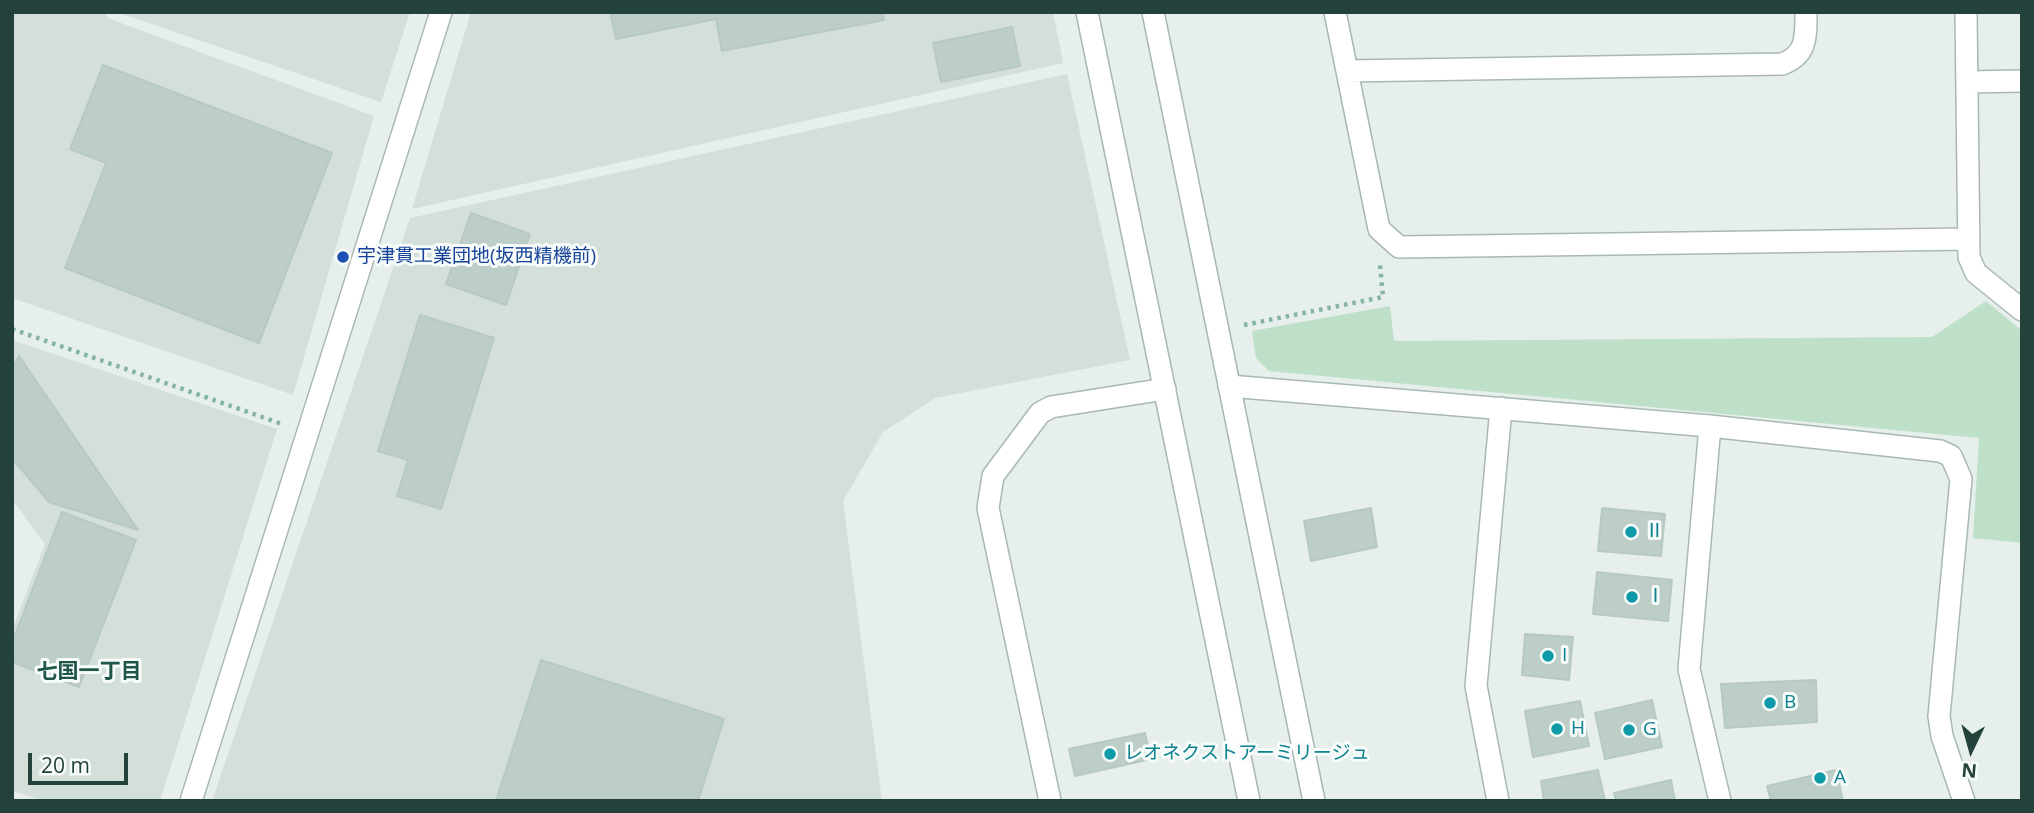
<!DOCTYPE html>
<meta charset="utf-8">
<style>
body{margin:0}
#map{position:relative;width:2034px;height:813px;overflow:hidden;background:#e6efeb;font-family:"Open Sans",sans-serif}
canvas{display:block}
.frame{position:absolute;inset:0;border:14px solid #23423b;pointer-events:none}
.north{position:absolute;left:1936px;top:715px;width:70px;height:70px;-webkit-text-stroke:5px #f7fbf9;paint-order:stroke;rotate:185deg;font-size:19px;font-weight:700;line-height:28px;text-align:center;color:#23423b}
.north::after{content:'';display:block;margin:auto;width:24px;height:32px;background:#23423b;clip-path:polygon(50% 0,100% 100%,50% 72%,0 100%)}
.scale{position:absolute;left:28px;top:753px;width:100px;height:32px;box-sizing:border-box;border:4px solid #23423b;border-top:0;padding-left:9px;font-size:21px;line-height:24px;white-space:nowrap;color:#23423b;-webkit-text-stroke:5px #f7fbf9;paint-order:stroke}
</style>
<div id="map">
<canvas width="2034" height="813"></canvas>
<div class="frame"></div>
<div class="north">N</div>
<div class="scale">20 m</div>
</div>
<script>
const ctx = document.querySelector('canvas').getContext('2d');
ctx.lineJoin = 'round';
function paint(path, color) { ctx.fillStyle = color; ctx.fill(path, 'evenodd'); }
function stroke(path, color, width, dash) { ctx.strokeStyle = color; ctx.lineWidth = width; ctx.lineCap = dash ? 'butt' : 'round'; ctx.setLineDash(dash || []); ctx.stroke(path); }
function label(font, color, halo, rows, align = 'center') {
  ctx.font = font + ' "Open Sans","Noto Sans JP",sans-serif'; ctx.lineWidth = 6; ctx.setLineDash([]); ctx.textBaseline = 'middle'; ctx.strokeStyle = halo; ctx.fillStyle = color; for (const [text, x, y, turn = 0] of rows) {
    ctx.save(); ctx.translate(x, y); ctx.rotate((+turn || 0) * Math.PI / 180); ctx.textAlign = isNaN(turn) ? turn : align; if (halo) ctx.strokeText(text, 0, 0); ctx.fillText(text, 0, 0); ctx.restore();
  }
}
paint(new Path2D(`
 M12 12H103L110 19 374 116 293 395 12 298Z
 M116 12H410L381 102Z
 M471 12H1053L1063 63 412 209Z
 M1067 74 1130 360 935 398 883 432 843 501 882 801H212L410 218Z
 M12 340 277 429 160 801H45L12 791V630L45 544 12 499Z`), '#d4dfda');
paint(new Path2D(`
 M1986 301 2022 331V543L1973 538 1979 438 1269 371 1256 358 1252 331 1390 306 1394 341 1932 337Z`), '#bee0c8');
const building = new Path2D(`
 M610 12H883L884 20 722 51 716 19 616 39Z
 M1012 27 1020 66 941 82 933 43Z
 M103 65 332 153 259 343 65 268 106 163 70 149Z
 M471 213 530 234 506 305 446 284Z
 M420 315 494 338 441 509 397 496 408 460 378 451Z
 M19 356 138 530 49 502 12 458V369Z
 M1371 508 1377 547 1311 561 1304 521Z
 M1602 508 1665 514 1661 556 1598 551Z
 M62 512 136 540 79 687 12 662V643Z
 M1597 572 1672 580 1668 621 1593 614Z
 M1525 634 1573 637 1569 680 1522 675Z
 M541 660 724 719 698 801H496Z
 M1816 680 1817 722 1725 728 1721 684Z
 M1652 700 1662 747 1605 759 1595 713Z
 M1580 701 1589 746 1533 757 1525 711Z
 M1145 733 1151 759 1075 776 1069 749Z
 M1598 770 1605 801H1544L1541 781Z
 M1836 770 1843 801H1771L1767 786Z
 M1671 780 1675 801H1616L1614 793Z`);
paint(building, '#bdcdc7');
stroke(building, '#b7c9c2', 2);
const minor = new Path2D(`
 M1335 12 1379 229 1399 247 1968 239
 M1966 12 1969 257 1976 273 2022 310
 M1347 71 1782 64C1807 55 1806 37 1806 12
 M1967 82 2022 81
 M1229 386 1710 426 1940 451 1951 456 1961 479 1939 716 1942 736 1964 801
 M1710 426 1689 669 1720 801
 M1050 801 988 508 993 476 1040 413 1051 407 1165 389
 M1498 801 1476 686 1501 408`);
const tertiary = new Path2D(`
 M1087 12 1249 801
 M1153 12 1314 801
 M191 801 441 12`);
stroke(minor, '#a8b8b3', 24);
stroke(tertiary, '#a8b8b3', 24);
stroke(new Path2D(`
 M1244 325 1383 297 1380 265
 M12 329 282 424`), '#85b3a6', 4.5, [3.5, 5]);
stroke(minor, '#fff', 21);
stroke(tertiary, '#fff', 21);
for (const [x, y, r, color] of [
 [343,257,7,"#1a4fb4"],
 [1631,532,7,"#0f9aa8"],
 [1632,597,7,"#0f9aa8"],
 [1548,656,7,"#0f9aa8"],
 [1770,703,7,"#0f9aa8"],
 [1557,729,7,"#0f9aa8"],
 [1629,730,7,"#0f9aa8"],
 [1110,754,7,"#0f9aa8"],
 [1820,778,7,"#0f9aa8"]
]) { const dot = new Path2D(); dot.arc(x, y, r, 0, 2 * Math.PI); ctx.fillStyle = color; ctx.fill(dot); stroke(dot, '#f7fbf9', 2.5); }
label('19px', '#164399', '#f7fbf9', [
 ["宇津貫工業団地(坂西精機前)",357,257]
], 'left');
label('19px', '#0d838f', '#f7fbf9', [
 ["Ⅱ",1645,532],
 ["Ⅰ",1646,597],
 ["I",1562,656],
 ["B",1784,703],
 ["H",1571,729],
 ["G",1643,730],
 ["レオネクストアーミリージュ",1124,754],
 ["A",1834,778]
], 'left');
label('bold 21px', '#1e5549', '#f7fbf9', [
 ["七国一丁目",89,672]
]);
</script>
